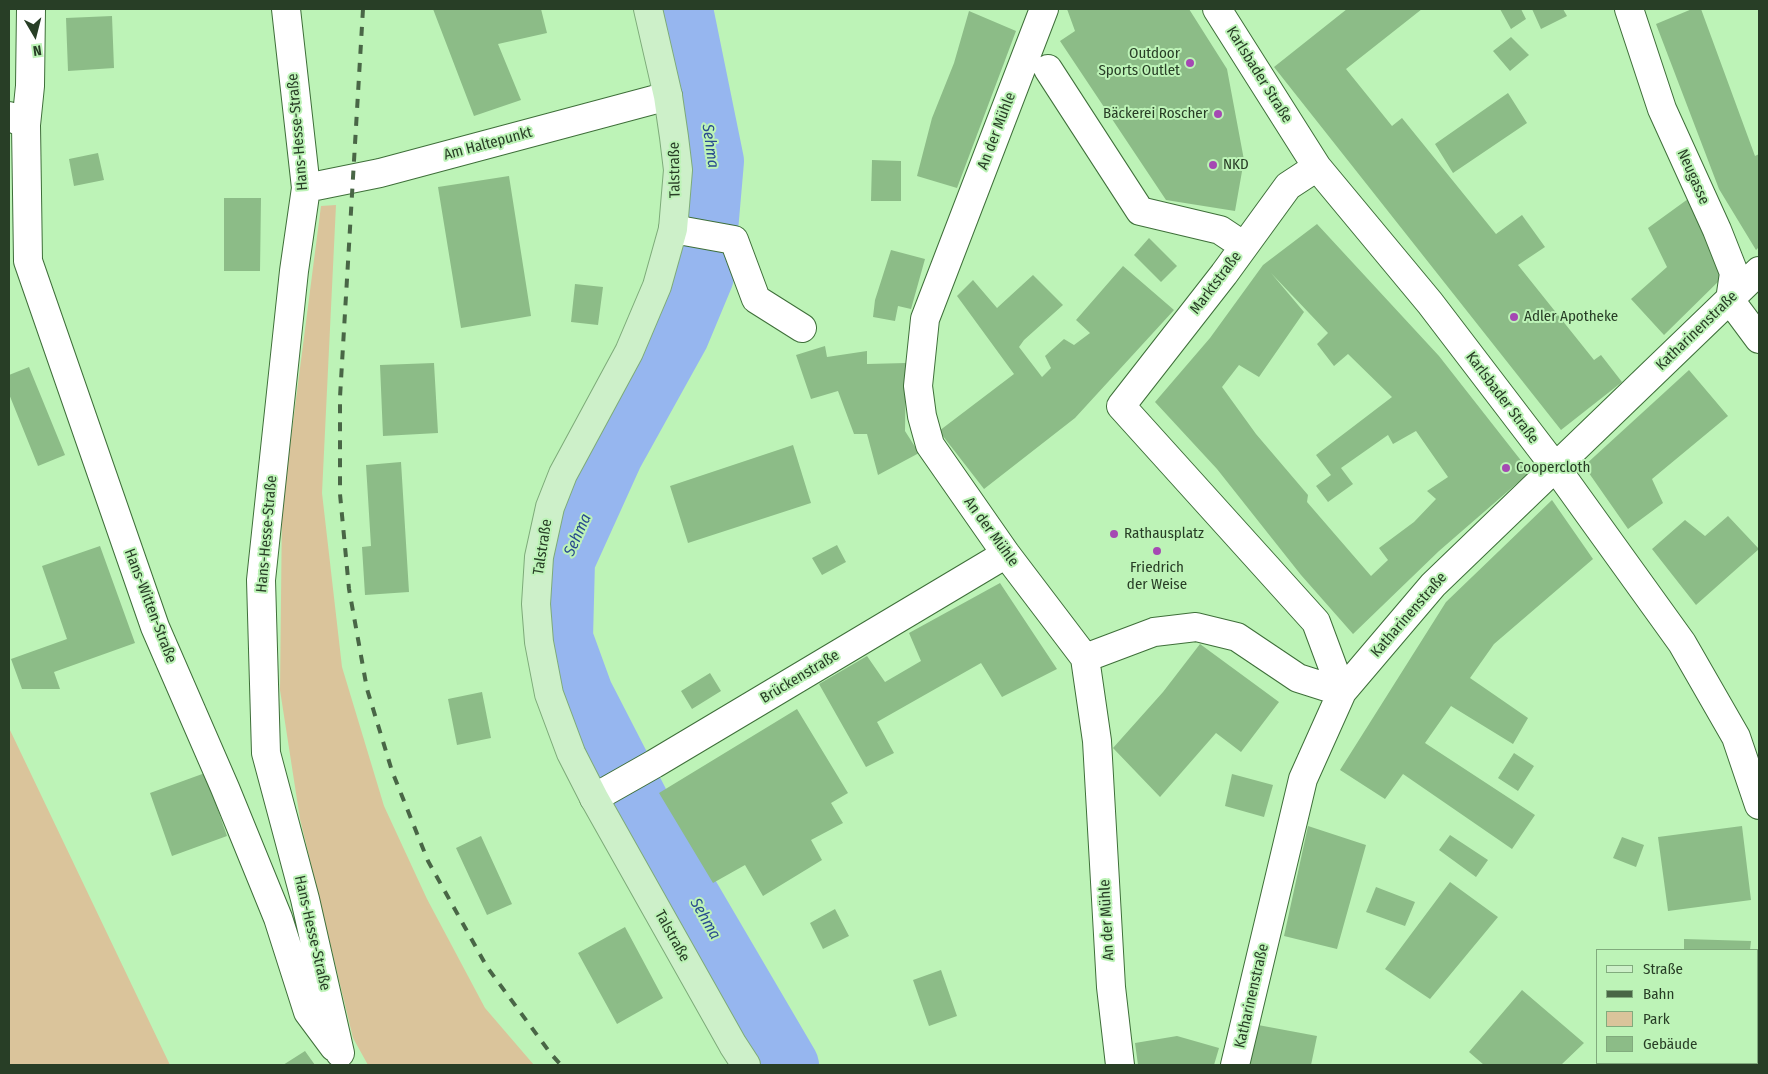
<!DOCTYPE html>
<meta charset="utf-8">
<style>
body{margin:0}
#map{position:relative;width:1768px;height:1074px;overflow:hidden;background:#bdf3b7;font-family:"Fira Sans Condensed",sans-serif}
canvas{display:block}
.frame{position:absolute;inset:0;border:10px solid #283e26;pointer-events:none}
.legend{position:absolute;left:1596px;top:949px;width:162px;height:115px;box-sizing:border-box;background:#bdf3b7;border:1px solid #81ab7d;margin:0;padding:6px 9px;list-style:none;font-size:15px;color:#283e26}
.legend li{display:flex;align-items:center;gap:10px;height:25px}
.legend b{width:25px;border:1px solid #81ab7d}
.north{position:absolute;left:10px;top:10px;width:50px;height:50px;-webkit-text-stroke:4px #bdf3b7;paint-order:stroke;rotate:172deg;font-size:14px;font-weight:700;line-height:20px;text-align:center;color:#283e26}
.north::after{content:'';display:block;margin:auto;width:18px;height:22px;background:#283e26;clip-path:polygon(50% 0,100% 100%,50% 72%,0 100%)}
</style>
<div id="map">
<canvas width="1768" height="1074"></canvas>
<div class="frame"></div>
<ul class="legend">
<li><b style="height:6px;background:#cdf0c9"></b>Straße</li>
<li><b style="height:6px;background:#496646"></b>Bahn</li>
<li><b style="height:14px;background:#dac49b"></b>Park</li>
<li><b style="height:14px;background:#8cbc87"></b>Gebäude</li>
</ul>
<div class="north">N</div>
</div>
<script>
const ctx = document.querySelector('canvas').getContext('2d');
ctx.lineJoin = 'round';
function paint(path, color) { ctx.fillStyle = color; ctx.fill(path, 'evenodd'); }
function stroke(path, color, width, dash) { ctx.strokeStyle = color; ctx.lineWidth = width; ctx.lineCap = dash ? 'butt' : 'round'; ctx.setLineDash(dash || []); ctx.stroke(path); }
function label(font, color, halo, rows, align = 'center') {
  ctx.font = font + ' "Fira Sans Condensed",sans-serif'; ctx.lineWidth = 4; ctx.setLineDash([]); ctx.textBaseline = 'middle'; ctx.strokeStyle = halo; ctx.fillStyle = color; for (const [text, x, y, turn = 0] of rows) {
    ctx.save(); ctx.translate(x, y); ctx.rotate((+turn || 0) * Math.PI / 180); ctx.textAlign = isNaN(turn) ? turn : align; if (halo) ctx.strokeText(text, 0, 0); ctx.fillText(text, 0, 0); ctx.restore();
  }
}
paint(new Path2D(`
 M336 205 322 493 342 667 384 806 427 899 485 1008 534 1065H368L353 1038 300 819 280 690 282 507 321 206Z
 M9 728 170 1065H9Z`), '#dac49b');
stroke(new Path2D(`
 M684 9 715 161 705 276 680 336 614 455 566 561 564 638 584 693 671 862 790 1065`), '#96b6ef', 58);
paint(new Path2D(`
 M433 9H541L547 33 498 44 521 100 474 116Z
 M1067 9H1189L1227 69 1244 160 1235 211 1166 200 1060 41 1075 31Z
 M1347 9H1422L1346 69 1392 126 1402 118 1496 234 1522 215 1545 247 1518 265 1594 360 1601 355 1622 382 1561 430 1274 67Z
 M1500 9H1521L1526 19 1511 29Z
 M1532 9H1563L1567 16 1541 29Z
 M1692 9H1701L1755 156 1759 154V247L1756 250 1719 189 1656 24Z
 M969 11 1016 31 957 188 917 176 932 118 954 63Z
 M112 16 114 68 68 71 66 18Z
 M1511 37 1529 55 1510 71 1493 51Z
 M1508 93 1527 123 1453 173 1435 144Z
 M98 153 104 180 74 186 69 159Z
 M872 160 901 161V201H871Z
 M509 176 531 316 461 328 438 187Z
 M224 198H261L260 271H224Z
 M1688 199 1726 274 1664 335 1631 299 1667 267 1648 228Z
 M1317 224 1439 356 1530 472 1439 551 1353 634 1301 575 1217 469 1155 402 1210 338 1263 265ZM1271 273 1328 333 1317 344 1334 366 1348 354 1392 397 1316 455 1331 475 1316 486 1328 502 1353 484 1341 468 1388 435 1393 444 1416 431 1448 477 1427 491 1436 499 1414 522 1379 548 1388 560 1371 576 1307 502 1308 495 1256 434 1222 387 1239 365 1259 377 1304 312Z
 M1149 238 1177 266 1161 282 1134 255Z
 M891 250 925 259 911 309 898 306 895 321 873 317 875 300Z
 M1123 266 1174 310 1075 418 984 489 939 431 1014 374 957 296 973 280 997 308 1033 275 1063 305 1024 340 1019 347 1042 377 1051 368 1045 356 1064 339 1074 345 1090 333 1076 320Z
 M575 284 603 287 598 325 571 322Z
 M825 346 827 357 867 351V364L906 363 905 431 919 453 878 475 867 434H854L838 391 811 399 796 355Z
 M434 363 438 433 383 436 380 365Z
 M29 367 65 455 38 466 9 394V375Z
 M1689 370 1728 416 1652 479 1663 503 1628 529 1584 466Z
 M793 445 811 503 688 543 670 486Z
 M401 462 409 592 365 595 362 547 371 546 366 465Z
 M1552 500 1593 559 1494 644 1470 678 1528 718 1513 744 1451 706 1425 743 1535 815 1512 849 1403 774 1385 799 1340 770 1446 602Z
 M1728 516 1759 549 1696 605 1652 549 1685 520 1705 536Z
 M837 545 846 562 822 575 812 558Z
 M100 546 135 643 54 672 60 689H22L11 659 67 639 42 566Z
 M1000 583 1057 669 1002 697 981 663 877 722 894 753 866 767 819 684 867 656 885 682 921 661 909 633Z
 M1200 644 1279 702 1241 752 1216 733 1160 797 1113 748 1163 692Z
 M710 673 721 691 692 709 681 691Z
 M482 692 491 738 457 745 448 699Z
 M797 709 848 793 831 803 843 823 811 840 822 860 763 896 745 865 713 883 659 793Z
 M1514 753 1534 766 1518 791 1498 778Z
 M205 773 227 836 172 856 150 793Z
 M1232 774 1273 785 1264 817 1225 806Z
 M1308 826 1366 845 1337 949 1284 936Z
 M1742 826 1751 900 1668 911 1658 837Z
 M1450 835 1488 860 1476 877 1439 850Z
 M481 836 512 904 487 915 456 848Z
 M1622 837 1644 845 1636 867 1613 858Z
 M1450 882 1498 917 1430 999 1385 969Z
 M1376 887 1415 902 1405 926 1366 912Z
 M835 909 849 936 823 949 810 923Z
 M625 927 663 998 617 1024 578 953Z
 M1684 939 1751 941 1750 950H1684Z
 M941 970 957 1016 929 1026 913 980Z
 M1522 990 1584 1043 1561 1065H1484L1469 1052Z
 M1258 1025 1317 1036 1311 1065H1249Z
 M1177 1036 1219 1048 1214 1065H1138L1135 1043Z
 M305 1051 315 1065H283Z`), '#8cbc87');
const minor = new Path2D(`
 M286 9 306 188 294 271 261 580 266 753 305 899 340 1053
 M1044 9 925 319 918 386 922 416 930 445 1006 554 1085 658 1097 741 1111 987 1120 1065
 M1217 9 1317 167 1430 303 1556 468 1682 643 1736 737 1759 805
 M1629 9 1662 109 1717 230 1734 273 1730 300 1759 339
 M1048 69 1140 211 1220 230 1244 246
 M9 116 26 125 28 261 155 627 225 788 278 918 308 1012 334 1047
 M26 125 30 86 31 9
 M1317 167 1288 186 1224 274 1121 406 1316 622 1342 692
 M306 188 380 173 668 96
 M673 229 734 240 756 299 802 328
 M1085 658 1154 632 1196 627 1237 637 1298 678 1342 692
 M594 798 654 764 1006 554
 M1235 1065 1303 779 1342 692 1433 585 1759 271`);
const major = new Path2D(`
 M648 9 668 96 674 137 678 170 673 229 657 286 629 352 563 474 550 507 539 557 536 604 539 642 549 694 571 753 594 798 733 1045 746 1065`);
stroke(minor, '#3e6f39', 30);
stroke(major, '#7dab79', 30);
stroke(minor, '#fff', 28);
stroke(major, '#cdf0c9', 28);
stroke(new Path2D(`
 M363 9 340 397V494L349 589 367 689 392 771 428 861 487 967 551 1054 561 1065`), '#496646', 4, [9, 9]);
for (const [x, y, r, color] of [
 [1190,63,5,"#a549b3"],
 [1218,114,5,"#a549b3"],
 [1213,165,5,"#a549b3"],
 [1514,317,5,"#a549b3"],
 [1506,468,5,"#a549b3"],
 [1114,534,5,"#a549b3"],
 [1157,551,5,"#a549b3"]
]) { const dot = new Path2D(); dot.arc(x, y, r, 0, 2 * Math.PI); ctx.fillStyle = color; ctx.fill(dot); stroke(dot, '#bdf3b7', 2); }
label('15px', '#283e26', '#bdf3b7', [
 ["Outdoor",1180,54,"right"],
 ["Sports Outlet",1180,71,"right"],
 ["Bäckerei Roscher",1208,114,"right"],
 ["NKD",1223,165],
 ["Adler Apotheke",1524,317],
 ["Coopercloth",1516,468],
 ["Rathausplatz",1124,534],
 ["Friedrich",1157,568,"center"],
 ["der Weise",1157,585,"center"]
], 'left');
label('15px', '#283e26', '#bdf3b7', [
 ["Karlsbader Straße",1259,75,58],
 ["An der Mühle",997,131,-69],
 ["Hans-Hesse-Straße",298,132,-95],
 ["Am Haltepunkt",488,144,-15],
 ["Talstraße",675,170,-91],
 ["Neugasse",1693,177,66],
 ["Marktstraße",1216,283,-53],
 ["Katharinenstraße",1697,331,-44],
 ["Karlsbader Straße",1502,398,53],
 ["An der Mühle",991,532,54],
 ["Hans-Hesse-Straße",267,534,-85],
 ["Talstraße",543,547,-81],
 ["Hans-Witten-Straße",150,606,69],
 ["Katharinenstraße",1409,615,-49],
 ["Brückenstraße",800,677,-31],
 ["An der Mühle",1107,920,-93],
 ["Hans-Hesse-Straße",312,933,77],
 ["Talstraße",672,936,61],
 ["Katharinenstraße",1252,996,-77]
]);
label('italic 16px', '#294b8f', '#bdf3b7', [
 ["Sehma",710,146,82],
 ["Sehma",578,535,-66],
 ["Sehma",705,919,60]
]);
</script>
